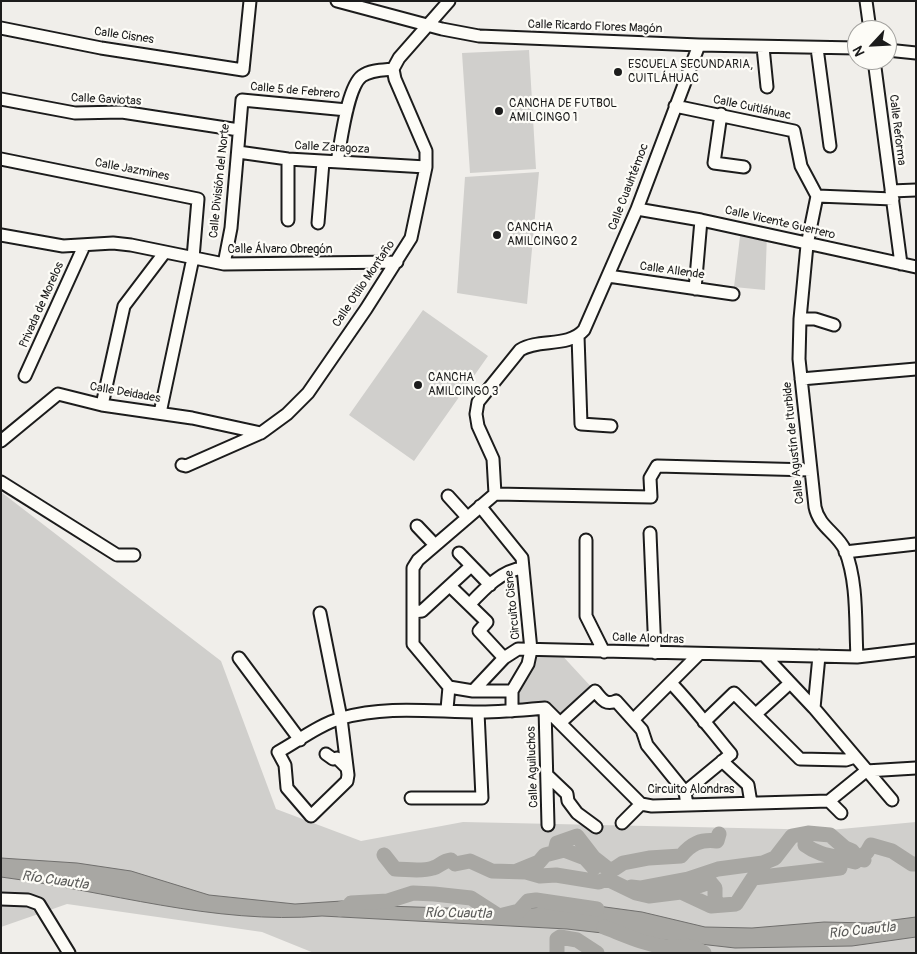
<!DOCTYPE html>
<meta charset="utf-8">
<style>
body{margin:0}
#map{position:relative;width:917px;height:954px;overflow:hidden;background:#f0eeea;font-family:Pangolin,sans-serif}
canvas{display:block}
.frame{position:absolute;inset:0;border:2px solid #1c1c1c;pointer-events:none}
.north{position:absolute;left:847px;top:20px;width:50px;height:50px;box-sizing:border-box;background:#fdfcf7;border:1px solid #a3a29f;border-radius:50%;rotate:245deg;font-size:14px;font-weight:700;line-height:20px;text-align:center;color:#1c1c1c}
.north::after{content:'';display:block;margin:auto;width:18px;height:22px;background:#1c1c1c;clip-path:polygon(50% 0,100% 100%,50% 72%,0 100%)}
</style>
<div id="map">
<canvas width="917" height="954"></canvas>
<div class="frame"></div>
<div class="north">N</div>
</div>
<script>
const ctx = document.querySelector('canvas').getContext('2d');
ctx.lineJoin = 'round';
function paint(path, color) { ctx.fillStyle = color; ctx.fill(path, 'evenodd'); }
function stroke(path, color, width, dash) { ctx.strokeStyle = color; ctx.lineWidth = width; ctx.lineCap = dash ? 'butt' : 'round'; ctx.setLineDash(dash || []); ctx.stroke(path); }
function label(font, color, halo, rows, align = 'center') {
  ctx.font = font + ' Pangolin,sans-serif'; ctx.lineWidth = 4.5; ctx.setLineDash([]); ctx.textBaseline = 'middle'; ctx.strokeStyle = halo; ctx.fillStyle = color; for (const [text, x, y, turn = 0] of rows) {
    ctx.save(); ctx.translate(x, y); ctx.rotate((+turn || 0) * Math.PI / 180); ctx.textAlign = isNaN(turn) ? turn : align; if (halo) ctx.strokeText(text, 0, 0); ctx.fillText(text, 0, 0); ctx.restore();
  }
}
paint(new Path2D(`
 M529 50 536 169 470 173 462 53Z
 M539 172 527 304 457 293 465 177Z
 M741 228 767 234 765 290 734 287Z
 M423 310 488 356 414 461 349 415Z
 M1 492 221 661 276 809 361 841 463 822 830 830 916 822V953H314L262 932 67 904 1 927Z
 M531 650 558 651 595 691 560 723 545 708 512 711V691Z`), '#d0cfcc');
const water = new Path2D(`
 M1 858 77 863 131 871 209 895 295 904 342 901 386 906 504 910 583 904 642 912 705 927 752 928 824 922 870 923 916 917V937L852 946 735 948 567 929 322 916C214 925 107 891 1 877Z`);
paint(water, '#a8a7a3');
stroke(water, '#706f6d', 1);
stroke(new Path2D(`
 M805 845C821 857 837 856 855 862L867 852 871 845 892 851 912 864H916
 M555 851 557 843 577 836 594 858 608 869H614L623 863 649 858 681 856C691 844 700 839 717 841L719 834
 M384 855 395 869C407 869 421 872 433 868 440 866 442 861 451 860L455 864 470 861 492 871 526 872 540 876 556 875 599 882 607 879 636 893 649 896 681 892 711 906 736 904 753 878 840 868
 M517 871 539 862 545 855 564 850 585 858 594 868
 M631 887 640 888 688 879 718 869 763 863 775 858 792 836 808 833 830 835 845 848 852 851 859 859 864 860
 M693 888 710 882 715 888V899L718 905
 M340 909 348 907 351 903 388 901 413 893 434 894 471 898 499 916 519 911 528 901 536 900 597 909
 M604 927C625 935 646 945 667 947 685 948 687 942 704 953
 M557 953V939L560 937 577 940 597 953`), '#a8a7a3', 15);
const minor = new Path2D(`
 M337 1 442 29 479 36 699 45 857 48
 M866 1 870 30
 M1 28 101 48 243 70 250 1
 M763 47 767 87
 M817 48 830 146
 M887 50 916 53
 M874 60 901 264
 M1 99 75 113 122 112 239 130
 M675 106 794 131 801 166 817 196 807 245 800 319 799 359 815 507C819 527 837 533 845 550 858 583 855 622 857 657
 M721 114 714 163 744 167
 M238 152 288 159 426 167
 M1 159 198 199 193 258 160 413
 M337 162C341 143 347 87 362 76 370 70 383 70 393 69
 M891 191 916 190
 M817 196 893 199
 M637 209 701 220 916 267
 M288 220V159
 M318 223 323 162
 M1 235 63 246 113 243 131 245 224 264 397 262
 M224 264 231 228 242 100 347 110
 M608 276 733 294
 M695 289 701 220
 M800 319H815L834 325
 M578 336 581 424 611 426
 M25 376 84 246
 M801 379 916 369
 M102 405 124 306 165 252
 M1 441 58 394 102 405 192 418 261 433
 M182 465 186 466 261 433 287 414 308 393 366 309 411 238 426 167V151L395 79 393 69 399 58 449 1
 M1 482 117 555H134
 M495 494 493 459 478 426 476 414 478 402 520 350C539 338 568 348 584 330L637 209 699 45
 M495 494 651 497 650 478 657 466 811 470
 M448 496 467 517
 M480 506 522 558 531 650 528 664 512 691V711
 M417 526 435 545
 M650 533 655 653
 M586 540V616L604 652
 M845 552 916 544
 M459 553 490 585
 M450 586 487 622 479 631 504 658
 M470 604C484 589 502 570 523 568
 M413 612 422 611 471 566
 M320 613 341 718 348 775 347 781 311 816 287 788 285 765 278 752C298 741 320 724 342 718 387 705 434 712 480 712 502 712 523 710 545 708
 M764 655 814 708 892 800
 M239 658 300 740
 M671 683C693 706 711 730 731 754L685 792
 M449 687 473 691H512
 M473 691 504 658 518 649 857 657 916 650
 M545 708 641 804 652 806 829 801 866 771
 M545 708 548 825
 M814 708 819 656
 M447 709 449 687 413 644V568L418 560 495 494
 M756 714 790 683
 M633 720 699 654
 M704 722 734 693 800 759 846 760 855 757
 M560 723 595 691C601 698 605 706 616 701L642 730 647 745 685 792 687 805
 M326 754 333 759 337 758 347 768
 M722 761 748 785 751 803
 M866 771 916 768
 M547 775 567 794 568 801 577 813 596 827
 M411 798H482L478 712
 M829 801 841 813
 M622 823 641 804
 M1 899 28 900 39 904 69 953`);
stroke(minor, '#1c1c1c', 15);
stroke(minor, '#fdfcf7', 11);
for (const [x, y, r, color] of [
 [618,72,5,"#1c1c1c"],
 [499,111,5,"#1c1c1c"],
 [497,235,5,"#1c1c1c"],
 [418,385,5,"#1c1c1c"]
]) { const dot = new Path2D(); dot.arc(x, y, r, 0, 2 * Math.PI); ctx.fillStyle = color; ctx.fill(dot); stroke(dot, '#fdfcf7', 2); }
label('12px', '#1c1c1c', '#fdfcf7', [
 ["Calle Ricardo Flores Magón",595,27,2],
 ["Calle Cisnes",124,36,8],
 ["Calle 5 de Febrero",295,91,5],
 ["Calle Gaviotas",106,100,3],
 ["Calle Cuitláhuac",752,108,12],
 ["Calle Reforma",897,130,83],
 ["Calle Zaragoza",332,148,3],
 ["Calle Jazmines",132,170,11],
 ["Calle División del Norte",220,181,-84],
 ["Calle Cuauhtémoc",629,187,-69],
 ["Calle Vicente Guerrero",780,223,13],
 ["Calle Álvaro Obregón",280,250],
 ["Calle Allende",672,271,8],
 ["Calle Otilio Montaño",364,284,-56],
 ["Privada de Morelos",42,305,-66],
 ["Calle Deidades",125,393,10],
 ["Calle Agustín de Iturbide",794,443,-96],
 ["Circuito Cisne",513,605,-96],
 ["Calle Alondras",648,639,2],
 ["Calle Aguiluchos",533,767,-92],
 ["Circuito Alondras",691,790]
]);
label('12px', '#1c1c1c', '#fdfcf7', [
 ["ESCUELA SECUNDARIA,",628,65],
 ["CUITLÁHUAC",628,79],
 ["CANCHA DE FUTBOL",509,104],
 ["AMILCINGO 1",509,118],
 ["CANCHA",507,228],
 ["AMILCINGO 2",507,242],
 ["CANCHA",428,378],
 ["AMILCINGO 3",428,392]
], 'left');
label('italic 14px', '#5b5b59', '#fdfcf7', [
 ["Río Cuautla",55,881,8],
 ["Río Cuautla",458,914,1],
 ["Río Cuautla",862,931,-6]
]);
</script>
